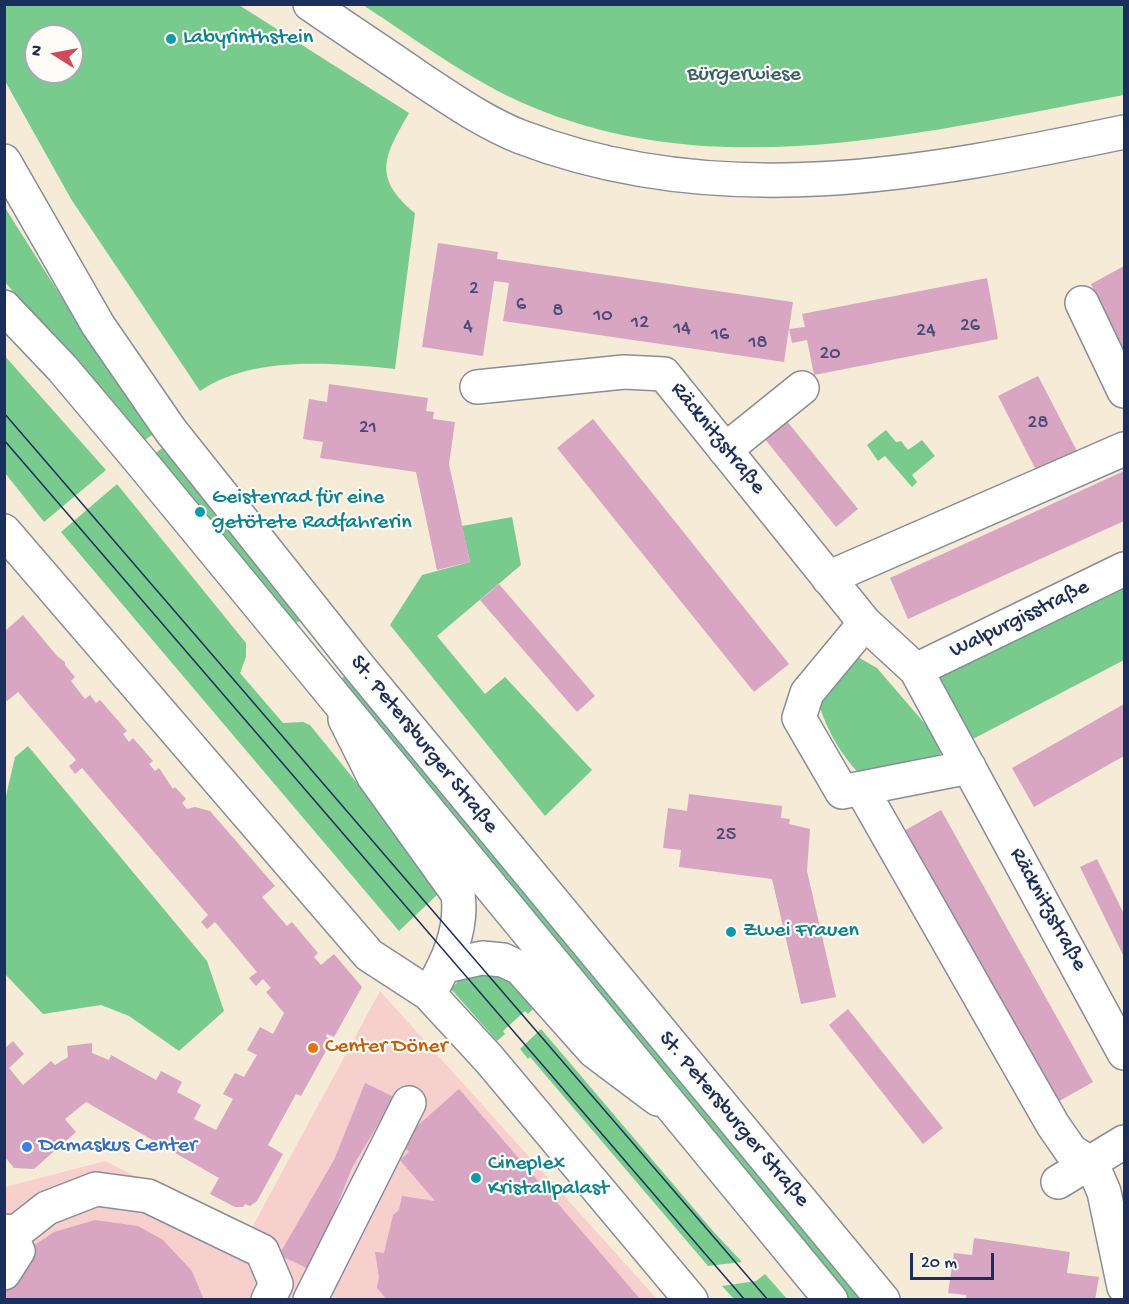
<!DOCTYPE html>
<meta charset="utf-8">
<style>
body{margin:0}
#map{position:relative;width:1129px;height:1304px;overflow:hidden;background:#f6ebd7;font-family:"Gochi Hand",sans-serif}
canvas{display:block}
.frame{position:absolute;inset:0;border:6px solid #1b2f5e;pointer-events:none}
.north{position:absolute;left:24px;top:24px;width:60px;height:60px;box-sizing:border-box;background:#fdfcf7;border:2px solid #a3aaba;border-radius:50%;rotate:281deg;font-size:16px;font-weight:700;line-height:24px;text-align:center;color:#1b2f5e}
.north::after{content:'';display:block;margin:auto;width:21px;height:27px;background:#d1495b;clip-path:polygon(50% 0,100% 100%,50% 72%,0 100%)}
.scale{position:absolute;left:910px;top:1253px;width:84px;height:27px;box-sizing:border-box;border:3px solid #1b2f5e;border-top:0;padding-left:8px;font-size:18px;line-height:21px;white-space:nowrap;color:#1b2f5e;-webkit-text-stroke:4px #fdfcf7;paint-order:stroke}
</style>
<div id="map">
<canvas width="1129" height="1304"></canvas>
<div class="frame"></div>
<div class="north">N</div>
<div class="scale">20 m</div>
</div>
<script>
const ctx = document.querySelector('canvas').getContext('2d');
ctx.lineJoin = 'round';
function paint(path, color) { ctx.fillStyle = color; ctx.fill(path, 'evenodd'); }
function stroke(path, color, width, dash) { ctx.strokeStyle = color; ctx.lineWidth = width; ctx.lineCap = dash ? 'butt' : 'round'; ctx.setLineDash(dash || []); ctx.stroke(path); }
function label(font, color, halo, rows, align = 'center') {
  ctx.font = font + ' "Gochi Hand",sans-serif'; ctx.lineWidth = 4.5; ctx.setLineDash([]); ctx.textBaseline = 'middle'; ctx.strokeStyle = halo; ctx.fillStyle = color; for (const [text, x, y, turn = 0] of rows) {
    ctx.save(); ctx.translate(x, y); ctx.rotate((+turn || 0) * Math.PI / 180); ctx.textAlign = isNaN(turn) ? turn : align; if (halo) ctx.strokeText(text, 0, 0); ctx.fillText(text, 0, 0); ctx.restore();
  }
}
paint(new Path2D(`
 M380 991 657 1299 5 1300V1187L105 1161 249 1233Z`), '#f7d0ce');
paint(new Path2D(`
 M4 5H239L409 113C385 155 371 177 415 213L395 369C334 363 253 355 200 391L71 199 5 81ZM36 36H72V72H36Z
 M363 5H1124V95C931 130 719 187 530 106 470 81 417 40 363 5Z
 M4 206 84 333 155 433 142 442 5 282Z
 M4 355 106 470 44 522 5 473Z
 M886 430 896 442 901 441 908 450 922 440 935 456 912 475 917 482 912 487 885 456 878 461 867 445Z
 M166 445 302 619 295 624 153 455Z
 M117 484 246 643V657L240 673 283 723 303 722 310 725 408 846 404 849 438 894 399 931 61 532Z
 M512 517 521 565 437 636 485 694 505 677 592 770 545 816 390 625 422 575 470 562 462 526Z
 M1124 584V660L971 740 933 673Z
 M856 656 877 668 932 732 941 753 924 768 863 777C844 760 825 728 819 703Z
 M347 674 866 1299H848L784 1223 340 680Z
 M28 746 207 961 224 1011 179 1051 129 1016 101 1005 43 1014 5 974V800L15 757Z
 M476 973 505 976 539 1003 528 1014 525 1011 503 1031 505 1034 497 1041 451 989 460 979Z
 M541 1029 713 1231 742 1262 708 1266 530 1057 528 1059 520 1049Z
 M765 1274 787 1299H734L722 1286 756 1281Z`), '#78cb8d');
paint(new Path2D(`
 M438 243 498 252 497 259 793 302 784 362 503 321 509 283 494 281 483 356 422 347Z
 M1124 266V351L1091 284Z
 M987 278 998 339 814 375 807 340 792 343 789 329 805 327 802 314Z
 M1038 376 1077 451 1037 472 998 396Z
 M329 384 428 398 426 411 434 412 433 419 455 422 449 464 470 562 437 570 416 472 320 458 323 442 303 439 309 399 327 402Z
 M593 419 789 664 754 692 557 448Z
 M786 420 858 509 836 527 764 438Z
 M1124 471V521L908 619 890 578Z
 M499 584 595 696 577 712 480 600Z
 M23 615 57 656 65 662V665L75 677 71 681 85 699 90 695 96 703 100 700 127 731 123 734 129 742 133 738 153 761 149 764 155 771 159 768 173 789 175 787 186 799 182 803 187 809 195 807 210 811 275 886 262 897 287 926 292 922 318 953 314 957 321 965 334 954 362 987 334 1037 327 1034 326 1037 332 1040 301 1096 296 1094 268 1145 283 1154 257 1201 250 1206 245 1204 243 1207H235L210 1194 219 1178 86 1102 65 1119 76 1132 34 1169 14 1168 4 1156V1049L13 1041 24 1054 9 1068 23 1085 51 1061 55 1065 68 1057 67 1046 92 1043V1053L109 1060 111 1055 156 1080 161 1071 182 1082 177 1092 201 1105 194 1119 216 1130 233 1099 223 1094 235 1073 244 1077 257 1055 247 1050 260 1027 273 1034 284 1013 266 992 271 988 263 979 256 986 249 978 257 972 215 922 207 929 201 922 208 915 82 768 75 774 69 766 76 760 18 692 7 701 4 697V632Z
 M1124 704V756L1034 807 1012 768Z
 M689 794 782 806 781 818 790 819 789 824 810 829 807 871 836 997 801 1004 772 879 679 867 681 850 663 848 668 808 687 811Z
 M941 810 1093 1082 1054 1104 902 832Z
 M1097 859 1124 914V957L1080 867Z
 M848 1009 943 1128 923 1144 829 1025Z
 M365 1083 394 1097 352 1168 311 1270 279 1255 334 1160Z
 M459 1089 641 1300H387L377 1288 379 1277 375 1252 384 1253 393 1215 399 1210 402 1196 435 1201 400 1160 409 1152 399 1142Z
 M95 1220 138 1226 163 1240 192 1271 204 1300H4V1286L30 1248 54 1232Z
 M974 1238 1070 1252 1067 1273 1099 1277 1095 1300H966V1295L948 1293 954 1253 972 1255Z`), '#d8a5c3');
const minor = new Path2D(`
 M1082 303 1124 391
 M477 387 624 372 664 374 865 623 916 670 1124 1053
 M725 450 802 388
 M4 531 369 955 429 994 489 1059 691 1300
 M828 578 1124 449
 M865 623 807 693 799 718 842 792 969 767
 M916 670 1124 569
 M345 719 374 777 458 894C463 931 447 963 429 994
 M861 788 1053 1125 1071 1151 1092 1164
 M446 966 482 958 503 960 520 968 594 1051 658 1099
 M1092 1164 1104 1192 1124 1287
 M1058 1182 1124 1142
 M4 1246 10 1237 47 1208 96 1189 148 1196 262 1251 276 1284 268 1300
 M4 1273 18 1251 6 1231
 M310 1300 409 1103`);
const major = new Path2D(`
 M310 4C346 29 383 53 419 78 451 99 485 123 521 137 720 213 924 174 1124 132
 M4 161 98 325 171 431 359 667 883 1300
 M4 307 62 368 137 457 831 1300`);
stroke(minor, '#888d9a', 36);
stroke(major, '#888d9a', 36);
stroke(minor, '#fff', 33);
stroke(major, '#fff', 33);
stroke(new Path2D(`
 M4 413 768 1300
 M4 440 745 1300`), '#1b2f5e', 1.5);
for (const [x, y, r, color] of [
 [171,39,6,"#0f9aa8"],
 [200,512,6,"#0f9aa8"],
 [731,932,6,"#0f9aa8"],
 [313,1048,6,"#e8710a"],
 [27,1147,6,"#3f7fe0"],
 [476,1178,6,"#0f9aa8"]
]) { const dot = new Path2D(); dot.arc(x, y, r, 0, 2 * Math.PI); ctx.fillStyle = color; ctx.fill(dot); stroke(dot, '#fdfcf7', 2); }
label('20px', '#4a4c77', null, [
 ["2",474,290],
 ["6",521,306],
 ["8",558,312],
 ["10",603,317],
 ["12",640,324],
 ["26",970,327],
 ["4",468,328],
 ["14",682,330],
 ["24",926,332],
 ["16",720,336],
 ["18",758,344],
 ["20",830,355],
 ["28",1038,424],
 ["21",368,429],
 ["25",726,836]
]);
label('22px', '#0d838f', '#fdfcf7', [
 ["Labyrinthstein",183,39],
 ["Geisterrad für eine",212,499],
 ["getötete Radfahrerin",212,524],
 ["Zwei Frauen",743,932],
 ["Cineplex",488,1165],
 ["Kristallpalast",488,1190]
], 'left');
label('22px', '#375e6c', '#fdfcf7', [
 ["Bürgerwiese",744,76]
]);
label('22px', '#1b2f5e', '#fdfcf7', [
 ["Räcknitzstraße",717,439,51],
 ["Walpurgisstraße",1020,620,-26],
 ["St. Petersburger Straße",423,745,51],
 ["Räcknitzstraße",1047,910,61],
 ["St. Petersburger Straße",733,1120,50]
]);
label('22px', '#c56008', '#fdfcf7', [
 ["Center Döner",325,1048]
], 'left');
label('22px', '#366cbe', '#fdfcf7', [
 ["Damaskus Center",39,1147]
], 'left');
</script>
